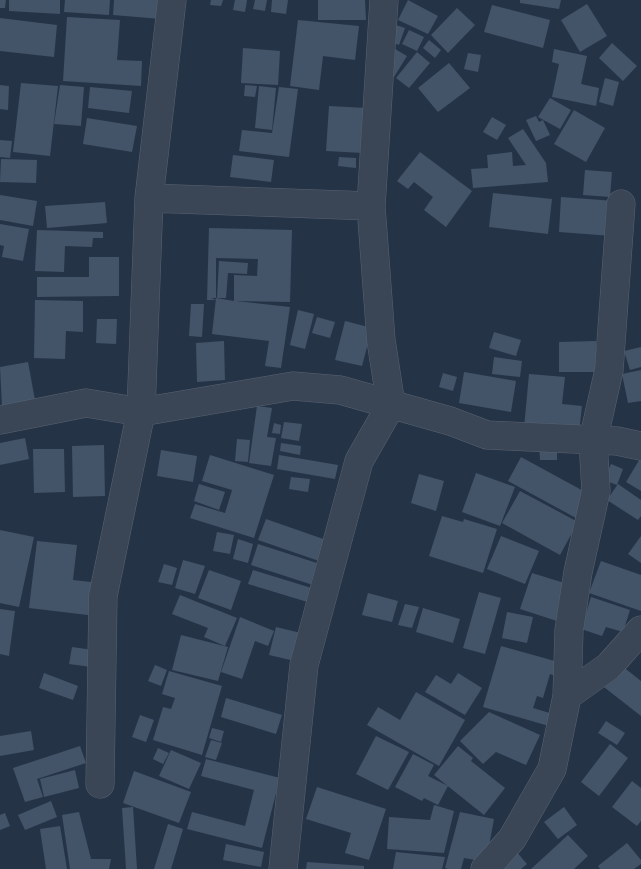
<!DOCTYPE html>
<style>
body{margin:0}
canvas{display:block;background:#253346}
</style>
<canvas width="641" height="869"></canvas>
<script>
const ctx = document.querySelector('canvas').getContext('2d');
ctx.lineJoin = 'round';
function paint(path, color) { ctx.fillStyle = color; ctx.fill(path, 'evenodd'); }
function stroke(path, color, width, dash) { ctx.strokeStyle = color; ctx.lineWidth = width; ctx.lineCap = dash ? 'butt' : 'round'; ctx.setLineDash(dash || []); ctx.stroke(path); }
paint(new Path2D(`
 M0 0H6L5 8H0Z
 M9 0H60V14L9 11Z
 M65 0H110L109 15 64 12Z
 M114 0H163L161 19 113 15Z
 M211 0H223L221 6 210 5Z
 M235 0H247L245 12 233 10Z
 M255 0H267L265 11 253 9Z
 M272 0H288L286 14 271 12Z
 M318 0H365L366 20H318Z
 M408 0 438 16 428 34 398 20Z
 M520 0H561L559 9 520 3Z
 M587 4 607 36 580 52 561 20Z
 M492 5 550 20 543 48 484 32Z
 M457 8 475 25 448 53 431 35Z
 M67 17 120 20 117 60 142 61 141 86 63 81Z
 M0 18 57 25 54 57 0 51Z
 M298 20 359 26 355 60 323 56 319 90 290 86Z
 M393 24 405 28 399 45 387 41Z
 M409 30 424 37 417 51 402 44Z
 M429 40 441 50 435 58 423 48Z
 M612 43 637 66 623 81 599 58Z
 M243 48 280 51 278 85 241 83Z
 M395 49 407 56 394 77 382 71Z
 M554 49 587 56 581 84 599 88 596 106 552 97 559 64 552 62Z
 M417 52 430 63 409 88 396 78Z
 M468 53 481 55 478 72 464 69Z
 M449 63 470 88 438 112 418 88Z
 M605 78 619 82 613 106 599 102Z
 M21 83 58 86 50 156 13 152Z
 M0 85 9 86 8 110 0 109Z
 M60 85 84 87 81 126 54 124Z
 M245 85 257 86 255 97 244 96Z
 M259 86 276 88 272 130 255 128Z
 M90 87 132 91 129 113 88 108Z
 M279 87 298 89 289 157 239 151 242 130 272 133Z
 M550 98 571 110 560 129 538 117Z
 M329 106 366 108 363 153 326 151Z
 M574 110 605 128 586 162 554 144Z
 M536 116 539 122 543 120 550 135 536 141 526 120Z
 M492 117 506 125 497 140 483 132Z
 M87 118 137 126 132 152 83 144Z
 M523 129 546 163 548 182 473 188 471 169 488 168 487 155 512 152 513 166 526 165 508 138Z
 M0 140 12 141 10 158 0 157Z
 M420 152 472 191 446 227 424 210 433 197 414 182 408 189 397 181Z
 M233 155 274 160 271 182 230 177Z
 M339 157 356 158V168L338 166Z
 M1 159 37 160 36 183 0 182Z
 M585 170 612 172 610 197 583 195Z
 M493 193 552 199 548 234 489 227Z
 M0 195 37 201 33 226 0 220Z
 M561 197 615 201 612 236 559 232Z
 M105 202 107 223 47 228 45 206Z
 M0 224 29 229 23 261 2 257 4 246 0 245Z
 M209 228 292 230 290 302 236 301 290 307 281 368 265 366 269 341 212 334 216 298 234 301V275L257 276 258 259 216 258V298H211L216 300H207Z
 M37 230 103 232V238H93L92 247 65 246 64 272 35 271Z
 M89 257H119V296L37 297V277H89Z
 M219 261 248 263 247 274 228 273 226 298H217Z
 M35 300 83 301V332L66 331 65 359 34 358Z
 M191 304H204L202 337 189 336Z
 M298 310 314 314 305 349 290 345Z
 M317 317 335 322 330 338 312 333Z
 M97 319H117L116 344 96 343Z
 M345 321 372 328 362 366 335 360Z
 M494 332 521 340 516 356 489 348Z
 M224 341 225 380 197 382 196 343Z
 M596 341V372H559V342Z
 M641 347V367L630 370 624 351Z
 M494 357 522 361 520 377 492 374Z
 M28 362 35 400 2 406 0 367Z
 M641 370V401L628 403 622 374Z
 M464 372 516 381 511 412 459 403Z
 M443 373 457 377 453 391 439 387Z
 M529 374 565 377 562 404 582 406 579 433 524 428Z
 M257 406 272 408 267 437 276 438 271 466 249 463Z
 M284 422 302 424 299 441 281 438Z
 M274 423 281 425 280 434 272 433Z
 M25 438 29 459 0 465V443Z
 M237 439 250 440 248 462 235 461Z
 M557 442V460H540L539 443Z
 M281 443 301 446 300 455 280 451Z
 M104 445 105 496 73 497 72 446Z
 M33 449H64L65 492 34 493Z
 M161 450 197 456 193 482 157 476Z
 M210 455 274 475 254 538 190 518 195 504 225 513 232 490 202 481Z
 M279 455 338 465 335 479 277 469Z
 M521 457 589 494 576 518 508 481Z
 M641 457V491L626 482Z
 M611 464 623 469 617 485 604 480Z
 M476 473 515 487 500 526 462 512Z
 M419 474 444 481 436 511 411 503Z
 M291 477 310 479 308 492 289 489Z
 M199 484 225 492 219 510 194 501Z
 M618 484 641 500V516L638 520 607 500Z
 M520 491 578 522 560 555 502 523Z
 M442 516 463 522 464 519 497 529 483 573 429 556Z
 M266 519 329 541 322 562 258 540Z
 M0 530 34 537 19 607 0 603Z
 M217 532 234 535 230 554 213 551Z
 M501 536 539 551 525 584 487 569Z
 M641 536V563L628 554Z
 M238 539 253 544 248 563 233 559Z
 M37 541 77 545 73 580 100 583 96 616 29 608Z
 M258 544 323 565 316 586 251 565Z
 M183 560 205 566 195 594 175 588Z
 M601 561 641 575V611L589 593Z
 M164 564 177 568 172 585 158 582Z
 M209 570 241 581 231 610 198 598Z
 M253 570 318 590 314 604 248 584Z
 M532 573 571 585 560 622 520 609Z
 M479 592 501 598 485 654 463 648Z
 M368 593 398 601 392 622 362 615Z
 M180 595 237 618 225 646 204 637 208 628 172 614Z
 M591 597 630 610 623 632 606 627 602 636 581 629Z
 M405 604 419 607 412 628 398 625Z
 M423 608 460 619 453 643 416 632Z
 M0 609 15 611 9 656 0 654Z
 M507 612 533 617 527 643 502 638Z
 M240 617 274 631 268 646 255 641 242 679 221 672Z
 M276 627 305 634 299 662 269 655Z
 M181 635 228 647 218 681 172 670Z
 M501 646 562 663 558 677 550 674 543 698 537 696 533 708 553 714 549 726 483 707Z
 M72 647 93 650 91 667 69 664Z
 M617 662 641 681V716L600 684Z
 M155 665 167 670 161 686 148 681Z
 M169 671 222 686 202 755 153 740 163 707 171 709 175 698 162 694Z
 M44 673 78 686 73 700 39 688Z
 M458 673 482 688 465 715 425 692 436 675 451 684Z
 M416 692 465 720 439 766 367 725 378 707 400 720Z
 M226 698 282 715 276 734 221 717Z
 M489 712 540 735 526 765 496 752 483 764 460 741Z
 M140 715 154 720 146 742 132 737Z
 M606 721 625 733 617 745 598 733Z
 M212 728 224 731 221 742 209 738Z
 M31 731 34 750 0 756V736Z
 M376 736 409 752 388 790 356 774Z
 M211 740 222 743 216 760 205 757Z
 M610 744 628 758 599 796 581 782Z
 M80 746 86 763 37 779 43 797 25 802 13 768Z
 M458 746 473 758 471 761 505 788 484 815 434 775Z
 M158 748 169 753 163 764 153 759Z
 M171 750 201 763 189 789 159 776Z
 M413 754 434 765 428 776 448 786 438 805 424 798 422 801 395 787Z
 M206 759 280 778 262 848 187 829 192 812 245 826 254 790 201 776Z
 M75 770 79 788 44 797 40 779Z
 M134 771 191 792 179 823 123 803Z
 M632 781 641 788V821L637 826 612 807Z
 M317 787 386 809 369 860 345 853 351 833 306 819Z
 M51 801 57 817 25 830 18 815Z
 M434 805 454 811 444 853 387 849 389 817 430 820Z
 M133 807 137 869H126L122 808Z
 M564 807 577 825 558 839 544 822Z
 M79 812 91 859H111L109 869H70L62 815Z
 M460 812 494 819 486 862 464 858 461 869H448L445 868Z
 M5 813 10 826 0 830V815Z
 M168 824 183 829 171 869H154Z
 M60 826 67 869H46L40 829Z
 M568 835 588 856 574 869H531Z
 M627 843 641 860V864L634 869H600L598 866Z
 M226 844 264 852 261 867 223 860Z
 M515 850 527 864 521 869H502Z
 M396 852 445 857 442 869H393Z
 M307 862 364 866V869H306Z`), '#435368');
const minor = new Path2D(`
 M149 198 371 206
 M0 420 86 403 141 412 293 386 340 390 450 421 487 435 617 441 641 446
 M567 696 609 666 641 630
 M100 784 103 596 141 412 149 198 172 0
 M283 869 304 665 359 461 391 405 381 340 371 206 384 0
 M485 869 512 839 552 769 567 696 569 630 578 572 596 491 593 441 609 370 621 204`);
stroke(minor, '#586372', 29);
stroke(minor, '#3a4555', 28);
</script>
